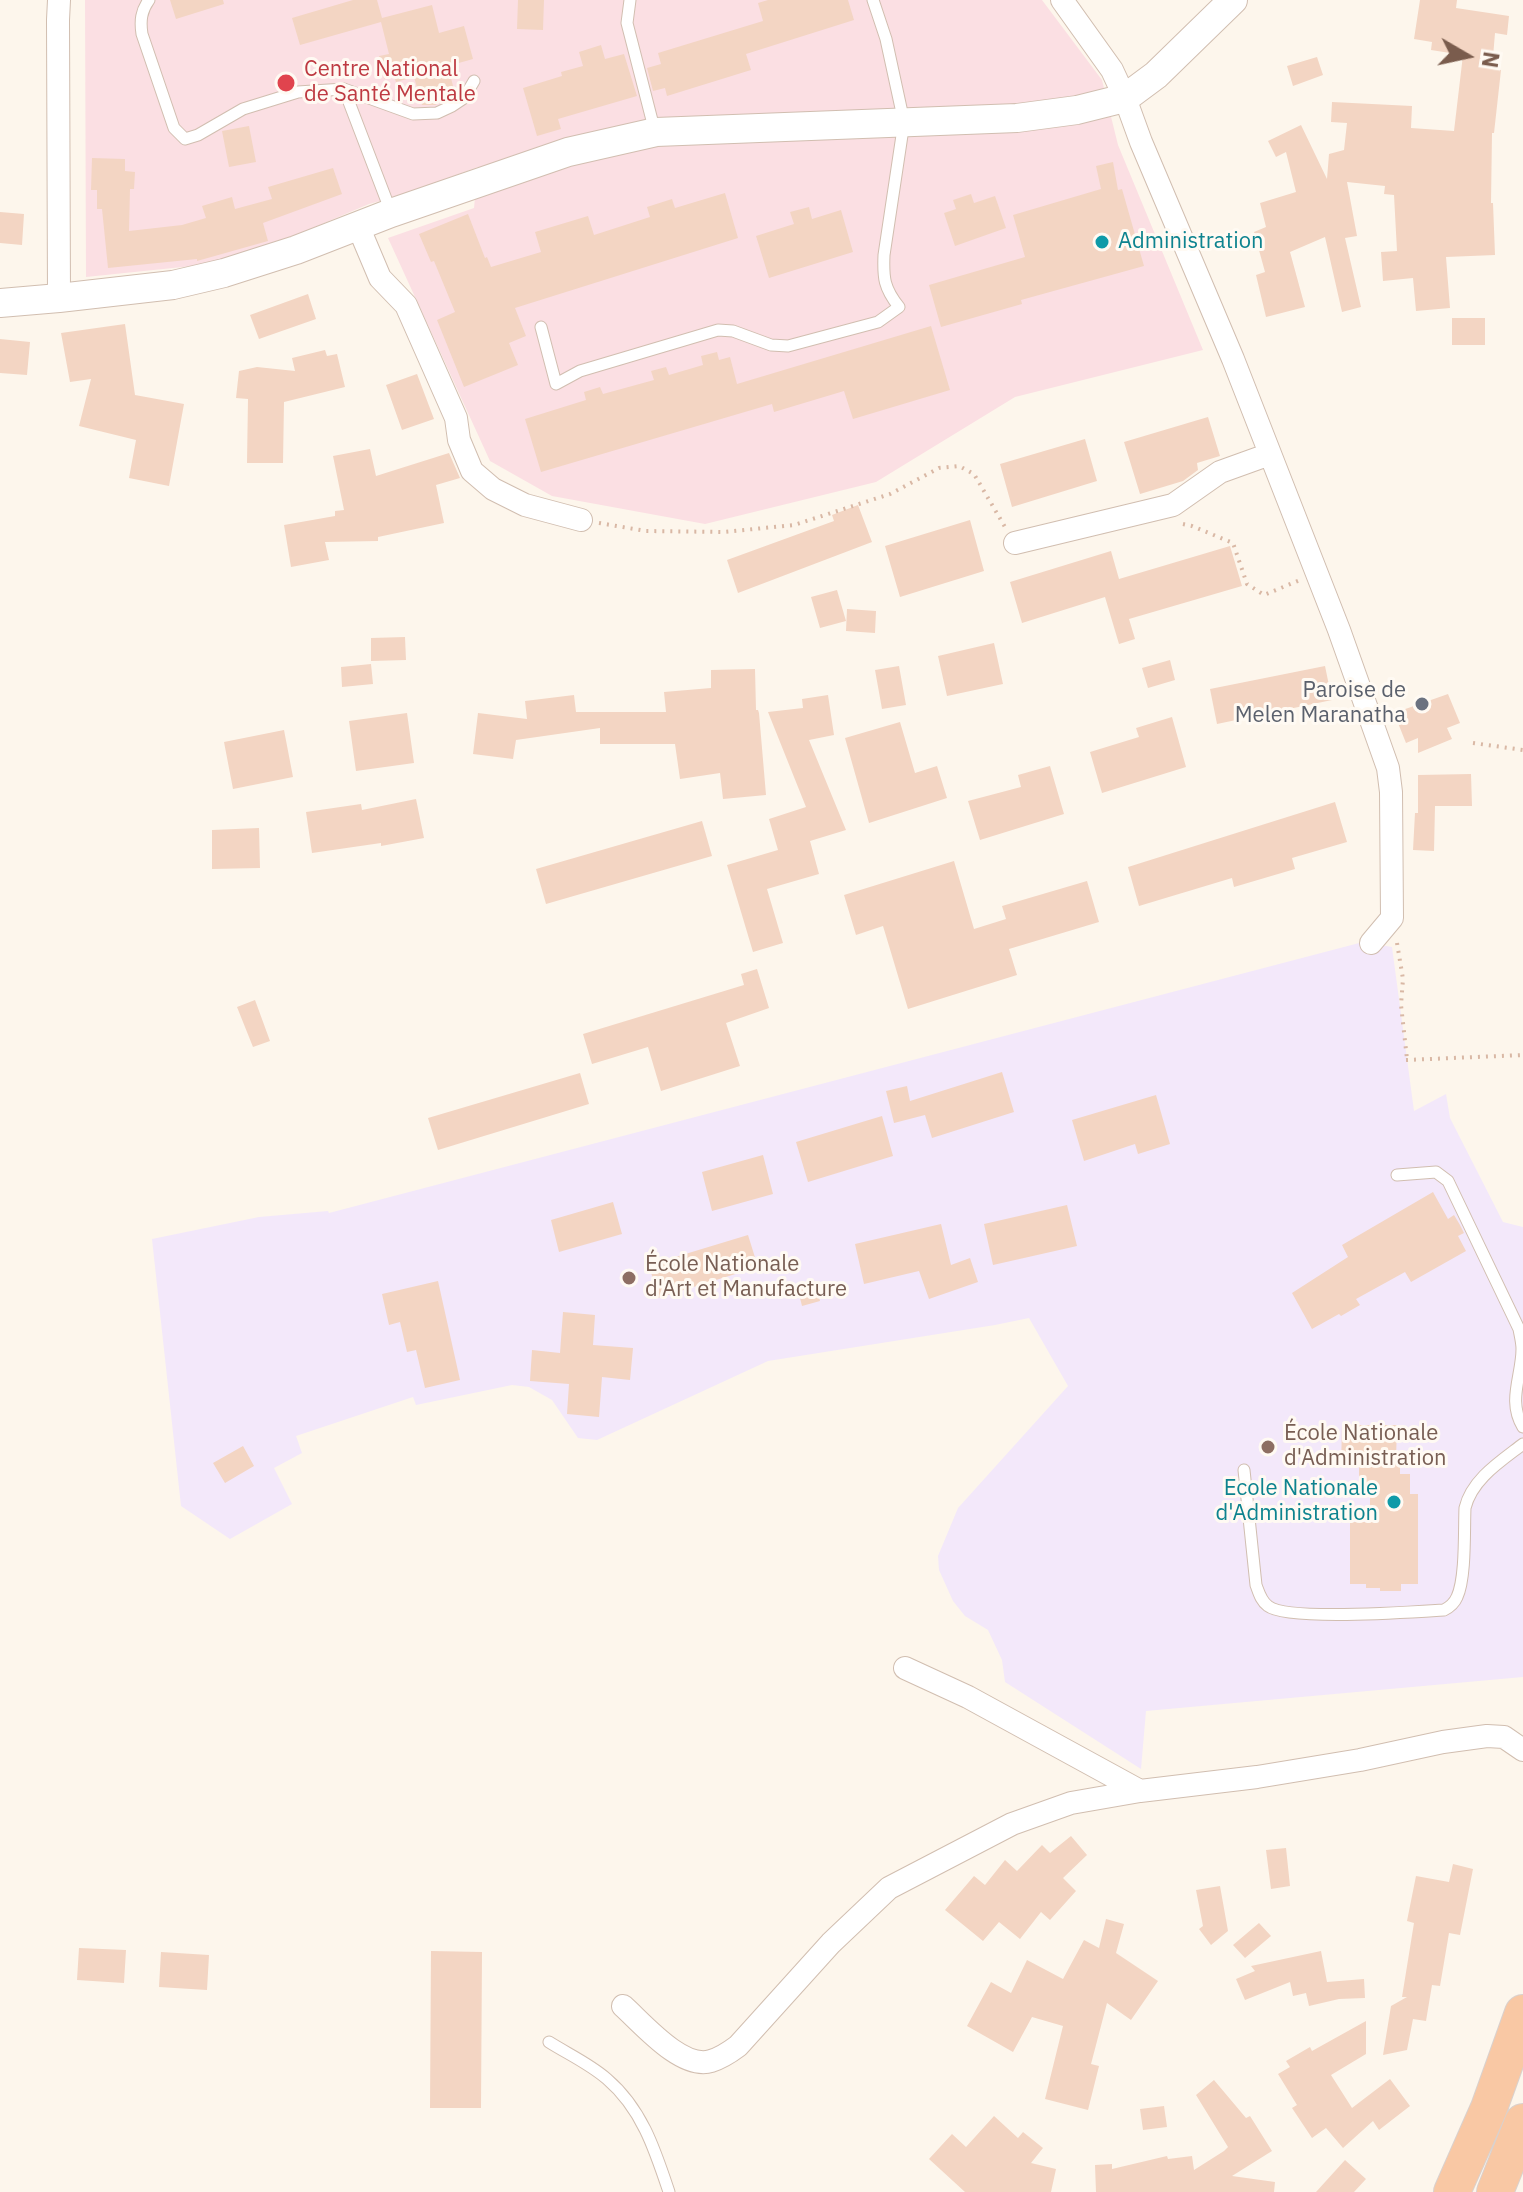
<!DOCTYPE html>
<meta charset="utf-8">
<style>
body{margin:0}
#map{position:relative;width:1523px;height:2192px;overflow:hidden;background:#fdf6ec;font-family:"IBM Plex Sans",sans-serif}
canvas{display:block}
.north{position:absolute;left:1427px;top:16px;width:80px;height:80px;-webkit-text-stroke:6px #fffaf3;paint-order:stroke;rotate:99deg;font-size:22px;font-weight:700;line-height:32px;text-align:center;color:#7a5c4d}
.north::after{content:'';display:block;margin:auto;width:28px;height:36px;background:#7a5c4d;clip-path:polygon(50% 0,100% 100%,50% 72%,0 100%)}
</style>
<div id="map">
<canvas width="1523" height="2192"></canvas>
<div class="north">N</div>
</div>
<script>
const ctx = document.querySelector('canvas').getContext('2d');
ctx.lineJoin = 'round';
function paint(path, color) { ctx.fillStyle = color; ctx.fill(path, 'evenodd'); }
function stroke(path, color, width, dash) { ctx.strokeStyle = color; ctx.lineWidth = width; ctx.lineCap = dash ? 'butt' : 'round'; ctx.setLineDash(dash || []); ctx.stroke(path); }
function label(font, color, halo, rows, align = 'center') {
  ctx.font = font + ' "IBM Plex Sans",sans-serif'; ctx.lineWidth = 6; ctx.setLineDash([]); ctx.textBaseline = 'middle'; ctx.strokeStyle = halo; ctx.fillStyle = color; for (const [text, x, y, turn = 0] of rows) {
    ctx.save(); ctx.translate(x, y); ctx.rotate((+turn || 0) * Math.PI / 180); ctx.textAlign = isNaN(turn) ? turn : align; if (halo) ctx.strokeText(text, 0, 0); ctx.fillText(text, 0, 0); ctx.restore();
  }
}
paint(new Path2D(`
 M1363 942 1392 947 1414 1111 1446 1094 1450 1118 1503 1222 1523 1227V1677L1146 1711 1141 1769 1005 1682 1002 1660 988 1630 965 1616 953 1601 939 1570 938 1556 958 1508 1068 1386 1029 1318 995 1325 768 1361 597 1440 578 1438 552 1400 529 1387 512 1385 416 1405 413 1397 296 1436 302 1453 274 1468 292 1504 230 1539 181 1506 152 1239 259 1217 328 1211 329 1213Z`), '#f3e8fa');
paint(new Path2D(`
 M85 0H1042L1102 80 1118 145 1203 350 1015 397 876 482 705 524 552 496 490 461 388 238 474 208 478 167 399 196 369 204 275 244 202 265 86 277Z`), '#fbdfe3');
paint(new Path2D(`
 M170 0H223L224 4 176 19Z
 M353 0H377L382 18 432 5 439 33 464 26 473 59 448 66 455 94 435 105H422L414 77 396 82 394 76 384 79 379 56 389 54 381 22 300 45 292 18Z
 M518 0H544L543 30 517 29Z
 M768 0H848L854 20 746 54 751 70 667 96 665 88 653 91 647 68 661 64 658 53 763 21 758 3Z
 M1420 0H1457L1456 8 1509 16 1507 35 1495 33 1492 69 1501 70 1494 133H1492L1491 203H1493L1495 255 1446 257 1450 308 1416 311 1413 278 1383 281 1381 252 1397 251 1394 195 1384 194 1385 186 1347 182 1357 236 1345 238 1361 307 1342 312 1325 237 1290 252 1305 307 1266 317 1256 275 1265 272 1254 232 1266 227 1260 203 1296 192 1286 152 1276 157 1268 141 1301 125 1327 179 1329 154 1344 150 1347 123 1331 122 1332 102 1412 106 1411 128 1454 131 1463 55 1431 50 1432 42 1414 39Z
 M601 45 605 59 624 54 637 96 558 119 561 129 537 136 523 88 562 76 561 72 583 66 579 52Z
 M1317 57 1323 75 1293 86 1287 66Z
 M249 126 256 162 229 167 222 131Z
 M92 158 125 159V171L135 172 134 189H130L129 231 182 225 206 218 202 206 232 197 235 209 272 199 268 187 333 168 342 194 263 223 268 241 197 261V259L108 268 102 209H97V190H91Z
 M1113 162 1118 190 1122 189 1144 266 1021 300 1022 304 941 327 929 285 1025 257 1013 215 1101 189 1096 166Z
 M725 193 738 238 515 308 526 336 509 343 518 365 464 387 437 320 455 312 434 261 431 262 419 234 468 214 485 258 487 257 491 267 541 252 535 232 588 216 594 235 650 217 647 207 672 199 675 208Z
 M971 194 974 203 995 196 1006 228 955 246 944 213 956 209 953 200Z
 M809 207 812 219 841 210 853 252 769 278 756 236 794 224 790 212Z
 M0 212 24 214 22 245 0 243Z
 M308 294 316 319 259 339 250 315Z
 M1452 318H1485V345H1452Z
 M125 324 135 395 184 404 169 486 129 478 136 440 79 426 91 379 70 382 61 333Z
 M931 326 950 390 853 419 844 391 774 412 772 404 541 472 525 419 586 400 584 392 600 387 603 394 654 380 651 371 666 367 669 375 703 365 701 356 717 352 719 360 730 357 737 384Z
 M0 339 30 342 27 375 0 373Z
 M325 350 327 356 337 354 345 387 284 402 283 463H247L248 399 236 398 239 371 257 367 295 371 292 358Z
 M417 374 434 419 402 430 386 385Z
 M1208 417 1220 456 1197 463 1198 470 1183 481 1140 494 1124 442Z
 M1085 439 1097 481 1012 507 1000 464Z
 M370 449 376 476 449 453 460 478 436 485 444 523 378 537V541L325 542 329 560 291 567 284 525 335 516V511L344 510 333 456Z
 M858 505 872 542 738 593 727 560 834 521 832 515Z
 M970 520 984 571 900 597 885 546Z
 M1230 546 1242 586 1129 619 1135 639 1119 644 1105 597 1022 623 1010 582 1111 551 1119 579Z
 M837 590 846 621 820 628 811 597Z
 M847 609 876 611 875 633 846 631Z
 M405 637 406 660 371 661V638Z
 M994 643 1003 684 947 696 938 656Z
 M1170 660 1175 680 1148 688 1142 668Z
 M371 664 373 684 342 687 341 667Z
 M899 666 906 705 882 709 875 670Z
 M1325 666 1332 700 1217 724 1210 689Z
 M755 669 756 710H758L759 713 766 795 723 799 720 773 680 779 675 744H600V728L516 740 513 759 473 754 478 713 527 719 525 701 574 695 576 712H666L664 692 711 688V670Z
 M1448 694 1460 723 1447 728 1452 739 1418 753V738L1406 743 1394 713Z
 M828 695 834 735 809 740 846 830 810 841 819 874 767 889 783 943 753 952 727 865 778 850 769 819 806 807 768 712 803 708 802 699Z
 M407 713 414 763 356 771 349 721Z
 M1172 717 1186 767 1102 793 1090 752 1139 737 1136 728Z
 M900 722 915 773 937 766 947 798 869 823 845 738Z
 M284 730 293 777 233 789 224 742Z
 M1050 766 1064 814 980 840 968 801 1021 787 1018 775Z
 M1471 774 1472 806H1435L1434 851 1413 850 1415 813H1418V775Z
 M416 799 424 838 381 846V843L312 853 306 812 361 804 362 810Z
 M1335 802 1347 842 1292 858 1295 869 1234 887 1232 878 1139 906 1128 867Z
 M702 821 712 856 546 904 536 869Z
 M259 828 260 868 212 869V830Z
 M954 861 974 929 1006 919 1002 906 1087 881 1099 922 1009 949 1017 975 908 1009 883 926 856 935 844 895Z
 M757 969 769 1008 726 1023 740 1066 661 1091 648 1047 592 1064 583 1034 744 985 741 974Z
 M255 1000 270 1041 253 1047 237 1007Z
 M1002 1072 1014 1112 932 1138 925 1115 894 1123 886 1091 907 1086 910 1101Z
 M580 1073 589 1104 438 1150 428 1118Z
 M1156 1095 1170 1144 1138 1154 1135 1144 1084 1161 1072 1120Z
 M882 1116 893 1156 808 1182 796 1142Z
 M763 1155 773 1194 712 1211 702 1172Z
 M1433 1192 1448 1219 1454 1215 1460 1225 1464 1233 1458 1236 1466 1251 1411 1282 1405 1272 1356 1299 1360 1305 1341 1316 1339 1314 1312 1329 1292 1293 1348 1257 1342 1245Z
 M613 1202 622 1234 559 1252 551 1220Z
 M1067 1205 1077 1246 993 1265 984 1224Z
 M941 1224 951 1265 970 1258 978 1282 929 1299 919 1271 864 1284 855 1244Z
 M748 1235 758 1267 658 1298 649 1265Z
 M438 1281 460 1380 425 1388 416 1350 407 1352 400 1322 389 1325 382 1294Z
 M815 1281 820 1301 802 1306 797 1286Z
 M563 1312 595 1315 593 1345 633 1348 630 1380 602 1377 599 1417 567 1414 569 1384 530 1381 532 1350 560 1353Z
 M1342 1425H1397L1396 1460H1400V1474H1410V1494H1418V1584H1401V1591H1380V1588H1366V1584H1350V1522H1370V1488H1359V1467H1341Z
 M243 1446 254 1466 225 1483 213 1463Z
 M1071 1836 1087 1855 1063 1878 1076 1891 1050 1920 1041 1912 1020 1939 999 1922 983 1941 945 1910 974 1876 985 1885 1005 1860 1017 1871 1042 1845 1050 1853Z
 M1286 1848 1290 1886 1271 1889 1266 1850Z
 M1453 1864 1473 1869 1460 1935 1449 1933 1440 1986 1432 1985 1426 2021 1413 2019 1407 2050 1383 2055 1391 2006 1407 1997H1402L1414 1923 1407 1921 1416 1876 1449 1882Z
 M1220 1886 1228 1931 1211 1945 1199 1929 1203 1926 1196 1890Z
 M1106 1919 1124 1924 1116 1953 1158 1981 1131 2020 1107 2003 1091 2064 1099 2066 1088 2110 1045 2099 1063 2026 1032 2017 1013 2052 967 2026 991 1982 1011 1993 1027 1960 1063 1979 1084 1940 1099 1948Z
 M1259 1923 1271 1936 1245 1958 1233 1945Z
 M79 1948 126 1950 124 1983 77 1980Z
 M431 1951 482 1952 481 2108H430Z
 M1321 1951 1327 1982 1364 1979 1365 1998 1339 1999 1309 2006 1306 1993 1293 1996 1290 1982 1245 2000 1236 1979 1255 1971 1251 1966Z
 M161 1952 209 1955 207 1990 159 1987Z
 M1366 2021V2054L1331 2075 1352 2108 1390 2079 1410 2106 1379 2130 1373 2121 1343 2148 1326 2128 1312 2138 1292 2108 1297 2105 1278 2074 1290 2067 1286 2061 1310 2047 1312 2051Z
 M1214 2080 1246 2118 1250 2116 1272 2151 1232 2176 1275 2182 1274 2192H1096L1095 2165 1112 2164V2169L1167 2156 1168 2159 1192 2156 1194 2170 1224 2151 1228 2147 1196 2095Z
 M1164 2106 1167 2127 1143 2130 1140 2109Z
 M994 2116 1018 2138 1023 2132 1043 2148 1031 2163 1056 2169 1051 2192H965L929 2159 952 2134 966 2147Z
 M1345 2160 1366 2179 1354 2192H1316Z`), '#f3d5c3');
const service = new Path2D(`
 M149 0C141 11 140 21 142 34L174 128 185 139 198 135 243 109 298 92 344 89 413 114 437 113 452 106 464 98 474 81
 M630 0 627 23 655 132
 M344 89 391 212
 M541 327 556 384 580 371 718 330 733 331 771 345 788 346 878 322 899 307C884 288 883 278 884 255L904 122 886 39 873 0
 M1397 1175 1436 1172 1448 1181 1519 1329C1520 1335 1522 1342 1522 1349 1522 1376 1507 1401 1523 1427
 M1244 1470 1256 1585C1259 1593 1261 1601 1268 1606 1287 1621 1413 1612 1444 1610 1450 1607 1454 1604 1457 1597 1466 1578 1464 1530 1465 1508 1472 1479 1501 1461 1523 1444
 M549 2042C568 2054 590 2064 607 2079 642 2109 655 2150 669 2192`);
const minor = new Path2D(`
 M1062 0 1112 70 1125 98 1141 142 1233 359 1339 630 1388 768 1391 792 1392 918 1371 943
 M358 226 380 278 406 305 456 418 459 440 472 471 493 489 525 505 581 520
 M59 298 58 20 59 0
 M1015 543 1173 505 1220 472 1270 454
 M905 1668 968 1697 1140 1791
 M623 2006C643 2024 682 2070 711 2061 721 2058 730 2052 738 2046L831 1943 889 1888 1012 1824 1071 1803 1140 1791 1257 1777 1360 1760 1443 1742 1487 1736 1504 1737 1523 1750`);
const tertiary = new Path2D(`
 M0 303 59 298 173 285 224 273 296 250 391 213 568 152 656 132 1017 118 1077 110 1125 98 1156 75 1233 0`);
const trunk = new Path2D(`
 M1452 2192 1489 2108 1523 2013
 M1495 2192 1523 2122`);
stroke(service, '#d1beb0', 13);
stroke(minor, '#d1beb0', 24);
stroke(tertiary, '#d1beb0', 30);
stroke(trunk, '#dad1cd', 38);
stroke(new Path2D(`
 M599 523 646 531 724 532 794 525 890 494 939 468 959 466 974 474 1005 527
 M1183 524 1192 526 1233 543 1247 584 1264 595 1300 580
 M1473 743 1523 750
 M1397 943 1403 979 1401 1005 1407 1059
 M1406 1060 1523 1055`), '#d9b8a5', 4, [2, 6]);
stroke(service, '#fff', 11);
stroke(minor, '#fff', 22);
stroke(tertiary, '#fff', 28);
stroke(trunk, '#f9c8a4', 36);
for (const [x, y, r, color] of [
 [286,83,10,"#e0444e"],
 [1102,242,8,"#0f9aa8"],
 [1422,704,8,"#6b7280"],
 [629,1278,8,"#8d6e63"],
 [1268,1447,8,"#8d6e63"],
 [1394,1502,8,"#0f9aa8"]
]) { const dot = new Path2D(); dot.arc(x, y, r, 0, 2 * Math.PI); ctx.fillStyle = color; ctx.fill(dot); stroke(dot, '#fffaf3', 3); }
label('22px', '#be3a42', '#fffaf3', [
 ["Centre National",304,70],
 ["de Santé Mentale",304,95]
], 'left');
label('22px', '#0d838f', '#fffaf3', [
 ["Administration",1118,242],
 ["Ecole Nationale",1378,1489,"right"],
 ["d'Administration",1378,1514,"right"]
], 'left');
label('22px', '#5b616d', '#fffaf3', [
 ["Paroise de",1406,691],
 ["Melen Maranatha",1406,716]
], 'right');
label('22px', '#785e54', '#fffaf3', [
 ["École Nationale",645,1265],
 ["d'Art et Manufacture",645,1290],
 ["École Nationale",1284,1434],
 ["d'Administration",1284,1459]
], 'left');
</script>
